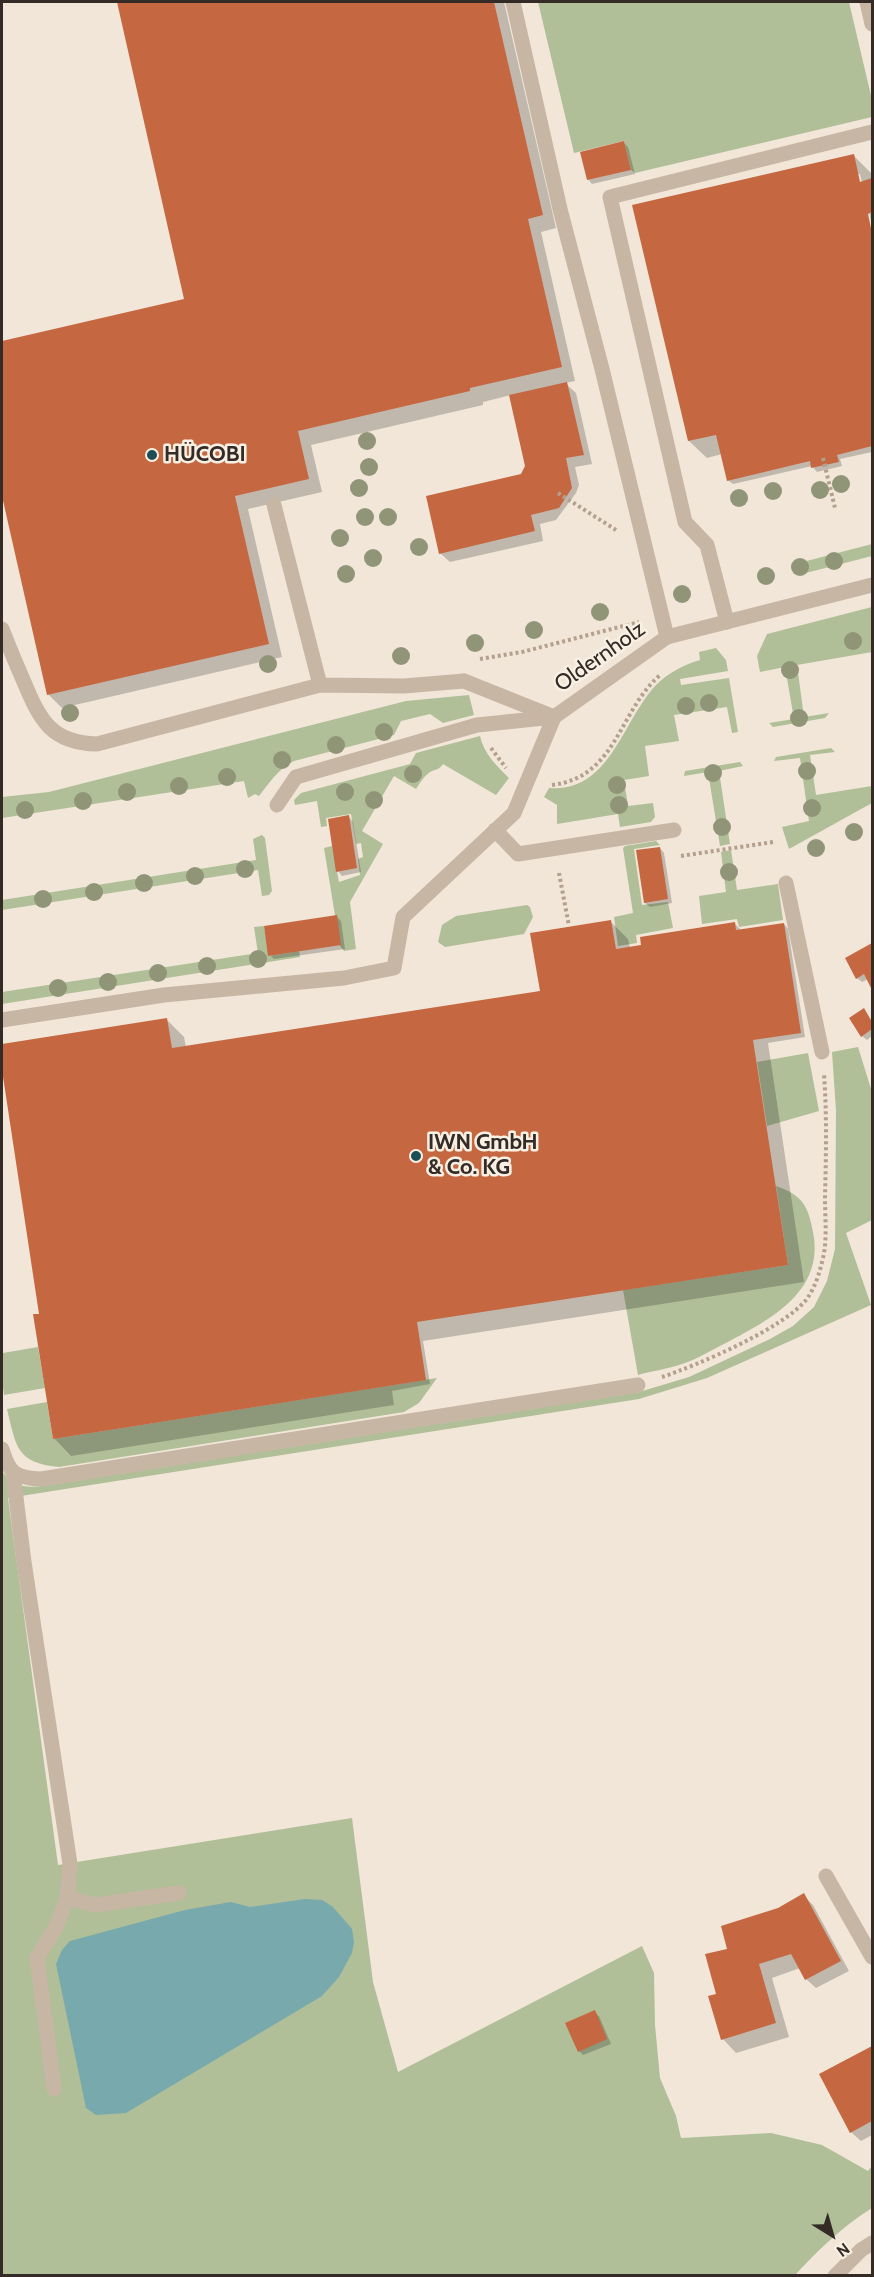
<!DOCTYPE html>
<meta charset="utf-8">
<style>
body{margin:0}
#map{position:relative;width:874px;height:2277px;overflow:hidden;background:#f1e6d8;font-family:Cabin,sans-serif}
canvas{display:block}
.frame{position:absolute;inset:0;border:3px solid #342b26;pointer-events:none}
.north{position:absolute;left:802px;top:2205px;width:60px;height:60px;-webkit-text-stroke:4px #f9f0e4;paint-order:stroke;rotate:143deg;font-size:16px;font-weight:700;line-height:24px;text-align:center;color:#342b26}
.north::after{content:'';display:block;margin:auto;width:21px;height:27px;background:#342b26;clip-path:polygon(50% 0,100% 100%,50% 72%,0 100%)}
</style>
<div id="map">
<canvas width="874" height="2277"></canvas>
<div class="frame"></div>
<div class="north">N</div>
</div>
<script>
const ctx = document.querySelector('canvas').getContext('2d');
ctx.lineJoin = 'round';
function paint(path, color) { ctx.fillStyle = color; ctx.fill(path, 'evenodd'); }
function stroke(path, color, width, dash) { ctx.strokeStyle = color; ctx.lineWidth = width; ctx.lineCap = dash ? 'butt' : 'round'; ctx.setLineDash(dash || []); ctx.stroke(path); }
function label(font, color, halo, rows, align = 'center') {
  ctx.font = font + ' Cabin,sans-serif'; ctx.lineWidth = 5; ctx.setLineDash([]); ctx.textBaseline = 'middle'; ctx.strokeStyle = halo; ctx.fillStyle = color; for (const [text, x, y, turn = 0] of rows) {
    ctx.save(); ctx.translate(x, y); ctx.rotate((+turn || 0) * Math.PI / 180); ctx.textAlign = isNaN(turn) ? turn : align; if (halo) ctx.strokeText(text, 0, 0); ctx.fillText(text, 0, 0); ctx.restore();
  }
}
paint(new Path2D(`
 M538 2H849L872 100V117L635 173 631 170 624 141 574 153Z
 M872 544V556L798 575 795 564Z
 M872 607V652L797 665 804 717 829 713 825 718 773 727 769 723 794 719 785 667 760 672 757 656 767 634Z
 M716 648 726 660 728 671 680 679 681 685 729 678 738 732 732 733 727 707 674 715 679 741 645 746 649 776 624 780 628 806 653 803 655 817 651 822 620 827 618 814 557 824V805L544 797 549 788C610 793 622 721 656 685 668 673 683 665 700 660L699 652Z
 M469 695 474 715 443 723 430 714 401 721 394 735 294 761C278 769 270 782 259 796L255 794 248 798 244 781 2 818V797L49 792 406 701Z
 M480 736C484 754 496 765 509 778L496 795 443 764C439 770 436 769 430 772 424 776 420 783 416 789L394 776 362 831 383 844 350 902 356 949 344 951 340 946 324 848 332 846 339 882 360 875 358 859 363 857 361 843 356 844 351 814 326 818 327 826 321 827 317 801 295 805 294 800 301 793 410 764 416 753Z
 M831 748 835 752 810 755 816 795 872 786V803L789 849 782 827 809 821 800 758 774 761 776 757Z
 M740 762 743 766 719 771 730 844 720 846 708 772 684 776 685 771Z
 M262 835 265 838 272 891 269 895 262 896 258 870 2 910V900L256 860 253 839Z
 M656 841 660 845 634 849 642 905 668 902 673 928 636 935 637 943 618 946 614 917 633 913 623 848 625 846Z
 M731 850 737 890 778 884 783 920 739 927 737 919 702 924 699 896 726 892 721 852Z
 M527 905 530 907 533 917 524 934 445 947 438 942 442 925 456 916Z
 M264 926 269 956 299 951 300 957 2 1004V992L258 953 254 927Z
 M858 1047 872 1092V1220L846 1233 871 1305 707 1378 639 1399 8 1498 58 1865 352 1818 373 1982 398 2072 642 1946 654 1973 655 2025 660 2078 676 2116 681 2138 771 2133 822 2145 868 2171 872 2166V2208C842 2227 819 2249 795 2275H2V1471C13 1486 24 1488 42 1486L639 1392 689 1377 770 1339 793 1326 814 1307 827 1281 835 1249 836 1111 832 1052Z
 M808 1053 819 1111 767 1126 757 1062Z
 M776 1186C802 1195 808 1205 813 1232 825 1291 771 1319 728 1342 713 1349 698 1359 682 1364 668 1369 652 1371 638 1375L623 1290 788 1265Z
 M38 1347 45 1388 4 1395 2 1379 3 1353Z
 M437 1378 419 1403 404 1412 59 1467C16 1463 16 1446 7 1409L47 1402 53 1439Z`), '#b0bf98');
paint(new Path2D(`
 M305 1899 322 1900 333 1907 352 1929 354 1942 352 1953 339 1977 322 1996 126 2113 96 2115 86 2108 56 1964 62 1950 70 1941 185 1910 231 1902 250 1907Z`), '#77a9ad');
paint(new Path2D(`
 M119 2H504L556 228 541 232 575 381 565 383 576 393 592 464 575 467 579 485 576 493 556 520 540 524 543 541 450 562 440 553 522 476 527 466 511 395 483 402V405L311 445 322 492 248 509 282 657 62 708 48 694 2 490V343L186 300Z
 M624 143 628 147 635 174 592 184 588 179Z
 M853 155 871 173 872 180V227L867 201 864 202 872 240V452L840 459 842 466 817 472 812 466 733 484 728 480 722 454 707 458 689 441ZM857 174H860L862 183H859Z
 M349 817 353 822 361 872 342 876 338 871Z
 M660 848 664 853 672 903 650 907 645 903Z
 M336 916 341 921 345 949 274 959 270 955Z
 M611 922 628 939 630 948 735 924 742 931 784 924 788 929 805 1037 768 1043 804 1282 423 1341 430 1384 392 1391 394 1405 71 1456 54 1438 40 1315 2 1061V1045L167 1020 184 1037 186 1047 541 992Z
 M872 945V987L868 979 862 982 857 978 858 953Z
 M864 1010 872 1021V1036L867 1040 862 1036Z
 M803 1895 813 1905 849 1971 816 1988 806 1979 800 1968 772 1978 789 2037 736 2053 723 2039 717 1995 728 1950 779 1910Z
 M594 2012 599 2016 611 2044 583 2055 579 2051Z
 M872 2048V2135L861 2141 851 2132 821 2074Z`), '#0003');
paint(new Path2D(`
 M117 2H494L543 215 528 219 562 367 470 388V391L298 431 309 479 235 496 269 644 47 695 2 496V341L184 299Z
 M624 141 631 170 587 180 580 152Z
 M854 154 860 182 872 178V212L868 214 872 233V446L837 455 839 462 811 468 810 461 727 481 716 435 688 441 632 205Z
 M567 382 584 455 566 458 572 488 559 508 531 515 535 531 439 554 426 496 521 474 525 466 509 395Z
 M349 815 357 868 336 872 328 819Z
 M660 847 668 899 644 903 636 850Z
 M337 915 341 945 268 956 264 926Z
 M611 920 616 949 641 945 640 937 735 922 736 930 784 923 801 1033 753 1040 788 1265 417 1322 426 1380 53 1439 33 1314H39L2 1070V1044L167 1018 172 1048 540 991 530 933Z
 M872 943V990L864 974 856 979 845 958Z
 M864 1008 872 1022V1029L861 1037 849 1018Z
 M804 1893 841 1961 805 1980 791 1954 759 1964 776 2023 721 2040 708 1996 716 1994 705 1954 727 1949 721 1926 778 1908Z
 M595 2010 607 2039 578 2052 565 2023Z
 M872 2046V2121L850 2133 819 2074Z`), '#c56741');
stroke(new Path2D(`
 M823 458 835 508
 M558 493 616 530
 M480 659 522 652 639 622
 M491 748 506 768
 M552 785C617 777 618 712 660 675
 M681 856 773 842
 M559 873 569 926
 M662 1377C698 1365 782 1329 806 1300 816 1287 821 1268 824 1253 827 1236 825 1216 825 1198 826 1156 827 1115 824 1074`), '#b4a08e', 4, [3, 3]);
stroke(new Path2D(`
 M513 2 560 209 602 369 667 637
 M867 2 872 24
 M274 505 320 685
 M727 622 707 545 685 522 610 197 872 132
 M2 629C9 647 16 664 24 682 40 720 51 743 97 744L320 685 404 686 464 681
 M495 830 518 854 674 830
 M786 883 822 1052
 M2 1020 164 995 344 978 394 968 403 917 514 813 554 717 477 725 296 777 277 805
 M2 1449C9 1473 15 1478 41 1479L638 1385
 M13 1473 24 1562 70 1864 67 1898 57 1925 37 1958 54 2089
 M826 1876 872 1957
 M67 1898 96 1905 179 1893`), '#c8b6a4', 15);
stroke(new Path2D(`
 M464 681 554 717 667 637 872 585`), '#c8b6a4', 15);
stroke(new Path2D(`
 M835 2276 861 2250 872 2243`), '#c8b6a4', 15);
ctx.fillStyle = '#909578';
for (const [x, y] of [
 [367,441],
 [369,467],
 [841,484],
 [359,488],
 [820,490],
 [773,491],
 [739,498],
 [365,517],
 [388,517],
 [340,538],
 [419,547],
 [373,558],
 [834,561],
 [800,567],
 [346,574],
 [766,576],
 [682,594],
 [600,612],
 [534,630],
 [853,641],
 [475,643],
 [401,656],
 [268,664],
 [790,670],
 [709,703],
 [686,706],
 [70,713],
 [799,718],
 [384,732],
 [336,745],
 [282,760],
 [807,771],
 [713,773],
 [413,774],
 [227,777],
 [617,785],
 [179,786],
 [127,792],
 [345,792],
 [374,800],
 [83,801],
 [619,805],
 [812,808],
 [25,810],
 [722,827],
 [854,832],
 [816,848],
 [245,869],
 [729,872],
 [195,876],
 [144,883],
 [94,892],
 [43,899],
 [258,959],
 [207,966],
 [158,973],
 [108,982],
 [58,988]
]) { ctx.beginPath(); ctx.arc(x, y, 9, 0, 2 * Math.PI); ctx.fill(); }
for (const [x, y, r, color] of [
 [152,455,6,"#1c4e55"],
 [416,1156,6,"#1c4e55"]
]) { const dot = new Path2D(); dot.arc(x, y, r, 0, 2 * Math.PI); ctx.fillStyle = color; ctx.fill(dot); stroke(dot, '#f9f0e4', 2); }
label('bold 22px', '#342b26', '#f9f0e4', [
 ["HÜCOBI",164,455],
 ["IWN GmbH",428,1143],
 ["& Co. KG",428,1168]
], 'left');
label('22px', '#342b26', '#f9f0e4', [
 ["Oldernholz",600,657,-35]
]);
</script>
